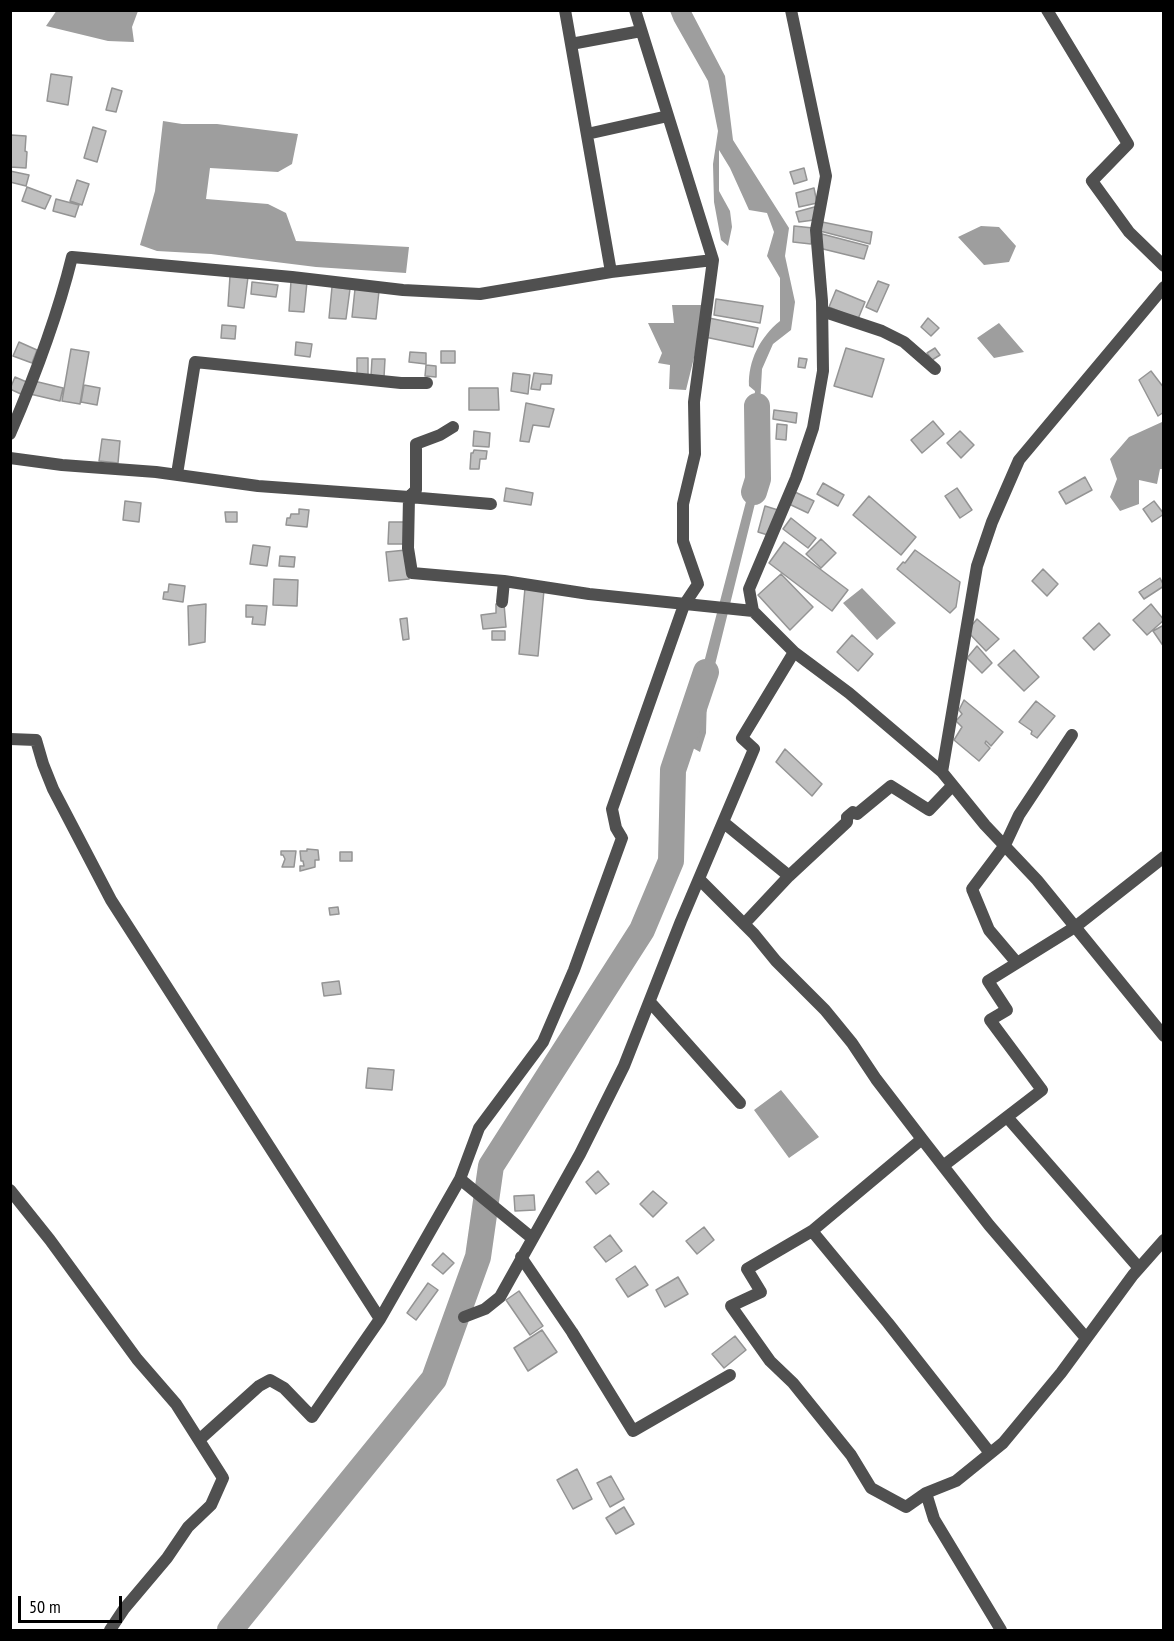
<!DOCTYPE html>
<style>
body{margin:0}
#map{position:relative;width:1174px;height:1641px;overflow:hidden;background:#fff;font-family:"PT Sans Narrow",sans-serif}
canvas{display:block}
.frame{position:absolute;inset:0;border:12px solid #000;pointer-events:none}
.scale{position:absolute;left:18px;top:1596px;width:104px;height:27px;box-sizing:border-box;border:3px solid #000;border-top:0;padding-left:8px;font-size:18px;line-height:21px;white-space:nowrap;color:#000;-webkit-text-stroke:4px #fff;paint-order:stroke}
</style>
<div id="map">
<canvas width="1174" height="1641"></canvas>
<div class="frame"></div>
<div class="scale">50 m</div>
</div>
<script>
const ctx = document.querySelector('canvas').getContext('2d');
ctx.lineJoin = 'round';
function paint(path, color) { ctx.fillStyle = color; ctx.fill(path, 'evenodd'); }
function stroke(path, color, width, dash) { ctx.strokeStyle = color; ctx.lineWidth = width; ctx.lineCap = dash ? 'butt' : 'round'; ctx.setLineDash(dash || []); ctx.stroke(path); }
paint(new Path2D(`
 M57 10 138 11 132 27 134 42 108 41 46 26Z
 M670 11H691L725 76 733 140 789 228 785 256 795 302 791 330 773 344 762 369 760 405 769 447 707 697 706 733 700 752 691 747 697 732 695 697 760 448 752 423 755 391 749 386C748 361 760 337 780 321V278L767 256 774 232 767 213 749 210 730 168 719 150V191L730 211 732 227 728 246 721 240 714 202 713 164 718 131 708 81 674 21Z
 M163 121 182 124H217L298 134 292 164 278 172 210 168 206 199 268 204 286 213 296 241 409 247 406 273 316 267 211 254 157 251 140 245 155 191Z
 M981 226 999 227 1016 246 1009 262 984 265 958 237Z
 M672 305H707L686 390 669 389 670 365 658 363 662 353 648 323H674Z
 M999 323 1024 352 994 358 977 338Z
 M1162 422 1164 423 1163 469H1160L1157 484 1139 480V504L1120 511 1110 497 1117 479 1110 459 1129 437Z
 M862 588 896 623 877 640 843 603Z
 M781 1090 819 1137 789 1158 754 1110Z`), '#9e9e9e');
stroke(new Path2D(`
 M754 492 758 479 757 406
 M230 1630 434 1379 478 1257 491 1166 642 930 671 861 673 770 706 672`), '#9e9e9e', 26);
const building = new Path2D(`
 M51 74 72 77 68 105 47 101Z
 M112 88 122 91 116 112 106 110Z
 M93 127 106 131 97 162 84 158Z
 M11 135 26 136 25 151 27 152 26 168 10 167Z
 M804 168 807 180 794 184 790 172Z
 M10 171 29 175 26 186 10 182Z
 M77 180 89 184 82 205 70 201Z
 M27 187 51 196 45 209 22 201Z
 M814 188 817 203 799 207 796 193Z
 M56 199 79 205 75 217 53 211Z
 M818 206 814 220 799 222 796 212Z
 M822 222 872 232 870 244 820 231Z
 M794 226 813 228 811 244 793 242Z
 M822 234 868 246 864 259 819 248Z
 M230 276 248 277 244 308 228 306Z
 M291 281 307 282 304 312 289 311Z
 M878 281 889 285 877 312 866 307Z
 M252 282 278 285 276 297 251 294Z
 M332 287 350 289 346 319 329 318Z
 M355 289 379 291 376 319 352 317Z
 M836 290 865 302 858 319 829 307Z
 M716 299 763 306 760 323 714 315Z
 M709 318 758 328 753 347 705 337Z
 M928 318 939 328 931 336 921 327Z
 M222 325 236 326 235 339 221 338Z
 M19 342 37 350 32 363 13 356Z
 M296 342 312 344 310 357 295 355Z
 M846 348 884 359 872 397 834 386Z
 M935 348 940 355 932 360 927 353Z
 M71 349 89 352 80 404 62 401Z
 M441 351H455V363H441Z
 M410 352 426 353V364L409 362Z
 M357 358H368V376H357Z
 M799 358 807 359 805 368 798 367Z
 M372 359H385L384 377 371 376Z
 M426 365 436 366V377L425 376Z
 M1151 371 1164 388V412L1158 416 1139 380Z
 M513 373 530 375 528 394 511 391Z
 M534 373 552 375 551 384H541L540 390 531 389Z
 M15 377 29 383 23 395 10 389Z
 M34 381 63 388 60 401 30 394Z
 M84 385 100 388 97 405 81 402Z
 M469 388H498L499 410H469Z
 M526 403 554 409 549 427 533 425 529 442 520 441Z
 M774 410 797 413 796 423 773 419Z
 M933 421 944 434 922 453 911 440Z
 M777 424 787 425 786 440 776 439Z
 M474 431 490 433 489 447 473 446Z
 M960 431 974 445 961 458 947 443Z
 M102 439 120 441 118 463 99 461Z
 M474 450 487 451 486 459H480L479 469H470L471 453H473Z
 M1085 477 1092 490 1066 504 1059 492Z
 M823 483 844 495 838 506 817 494Z
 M506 488 533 493 531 505 504 501Z
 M957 488 972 510 960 518 945 496Z
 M795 492 814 501 808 513 789 504Z
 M869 496 916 537 901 555 853 515Z
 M125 501 141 503 139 522 123 520Z
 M1154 501 1164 514 1152 522 1143 509Z
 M765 506 778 510 771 536 758 532Z
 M299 509 309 510 307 527 286 525 287 518H290L291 514H299Z
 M225 512H237V522H226Z
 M791 518 816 538 808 548 783 529Z
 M389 522H405L404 544H388Z
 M821 539 836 553 821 568 806 554Z
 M784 542 848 590 832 611 769 563Z
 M253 545 270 547 267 566 250 564Z
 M406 550 409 579 389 581 386 552Z
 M915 550 960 582 956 607 950 613 897 569 903 562 905 563Z
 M280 556 295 557 294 567 279 566Z
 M1043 569 1058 584 1047 596 1032 581Z
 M781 574 813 607 790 630 758 595Z
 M1160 578 1164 586 1144 599 1139 592Z
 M274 579 298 580 297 606 273 605Z
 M169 584 185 586 183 602 163 599 164 592H168Z
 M525 588 544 590 538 656 519 654Z
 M206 604 205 642 189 645 188 606Z
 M496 604H504L506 627 483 629 481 615 496 613Z
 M1151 604 1164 620 1147 635 1133 620Z
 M246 605 267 606 265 625 252 624 253 617H246Z
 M407 618 409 639 403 640 400 619Z
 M977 619 999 639 986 651 967 631Z
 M1099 623 1110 635 1094 650 1083 638Z
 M1164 625V647L1153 631Z
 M492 631H505V640H492Z
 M852 635 873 654 858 671 837 652Z
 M977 646 992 663 982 673 967 658Z
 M1014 650 1039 677 1024 691 998 665Z
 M964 700 1003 732 991 746 986 741 985 743 990 748 979 761 954 740 962 727 956 721 962 714 959 710Z
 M1036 701 1055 716 1037 738 1031 734 1032 731 1019 722Z
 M785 749 822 784 812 796 776 762Z
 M307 849 318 850 319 860H315V867L300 871V866H304L303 861H301L300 851H307Z
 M281 851H296L294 867H282L285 859 283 855H281Z
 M340 852H352V861H340Z
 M338 907 339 914 330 915 329 908Z
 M339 981 341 994 324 996 322 983Z
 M368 1068 394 1070 392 1090 366 1088Z
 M598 1171 609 1184 596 1194 586 1182Z
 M653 1191 667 1203 653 1217 640 1204Z
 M534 1195 535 1210 515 1211 514 1196Z
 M704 1227 714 1240 697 1254 686 1241Z
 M610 1235 622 1251 606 1262 594 1247Z
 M443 1253 454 1263 443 1274 432 1265Z
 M635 1266 648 1285 628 1297 616 1279Z
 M678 1277 688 1294 665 1307 656 1290Z
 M428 1283 438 1290 416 1320 407 1313Z
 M519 1291 543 1326 530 1335 506 1300Z
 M542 1330 557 1352 528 1371 514 1348Z
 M735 1336 746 1350 724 1368 712 1354Z
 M577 1469 592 1499 573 1509 557 1480Z
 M611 1476 624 1499 610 1507 597 1483Z
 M624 1507 634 1524 616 1534 606 1518Z`);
paint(building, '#c0c0c0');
stroke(building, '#949494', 1.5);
stroke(new Path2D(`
 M565 10 611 272
 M791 10 826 176 816 230 822 301 823 371 813 428 796 478 749 589 753 611 794 652 849 693 942 772 985 825 1037 880 1164 1036
 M1047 10 1128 144 1092 181 1129 232 1164 266
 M571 44 641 31
 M587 134 668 116
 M822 311 882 331 904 342 935 369
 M453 427 440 435 416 444V490L409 497 491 504
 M10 434C35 376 57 318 72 257L292 277 403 290 480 294 611 272 713 260
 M10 458 62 465 156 472 258 486 409 497 408 548 412 573 504 581
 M177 474 195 362 401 383H427
 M502 602 504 581 589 594 753 611
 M10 739 36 740 43 764 53 789 111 900 380 1319
 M942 772 977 566 992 522 1019 460 1164 287
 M723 822 789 876 744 924
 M789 876 847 822V817L853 812 857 814 891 786 929 810 952 786
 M699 879 754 934 776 961 825 1010 852 1043 876 1079 922 1139
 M1017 963 989 930 972 889 1005 845 1019 815 1072 735
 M650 1002 740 1103
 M1007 1117 1139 1268
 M943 1166 1042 1090 990 1020 1007 1010 988 981 1075 927 1164 857
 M460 1179 532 1238
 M10 1190 50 1240 137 1359 176 1404 223 1478 211 1505 188 1527 167 1558 124 1609 110 1630
 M812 1231 888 1323 990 1453
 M521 1257 572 1332 633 1431 730 1375
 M464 1317 485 1309 500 1297 580 1154 624 1066 681 921 754 749 742 738 794 652
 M1086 1338 989 1225 922 1139 812 1231 747 1269 761 1292 731 1306 770 1361 793 1383 851 1455 871 1488 906 1507 926 1493 956 1481 1003 1443 1061 1373 1133 1275 1164 1240
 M199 1440 259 1386 270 1380 284 1388 312 1417 380 1319 460 1179 479 1128 543 1042 574 970 622 838 616 828 612 809 684 605 698 584 683 541V504L695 454 694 402 713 260 635 10
 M926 1493 934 1519 1001 1630`), '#505050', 12);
</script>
